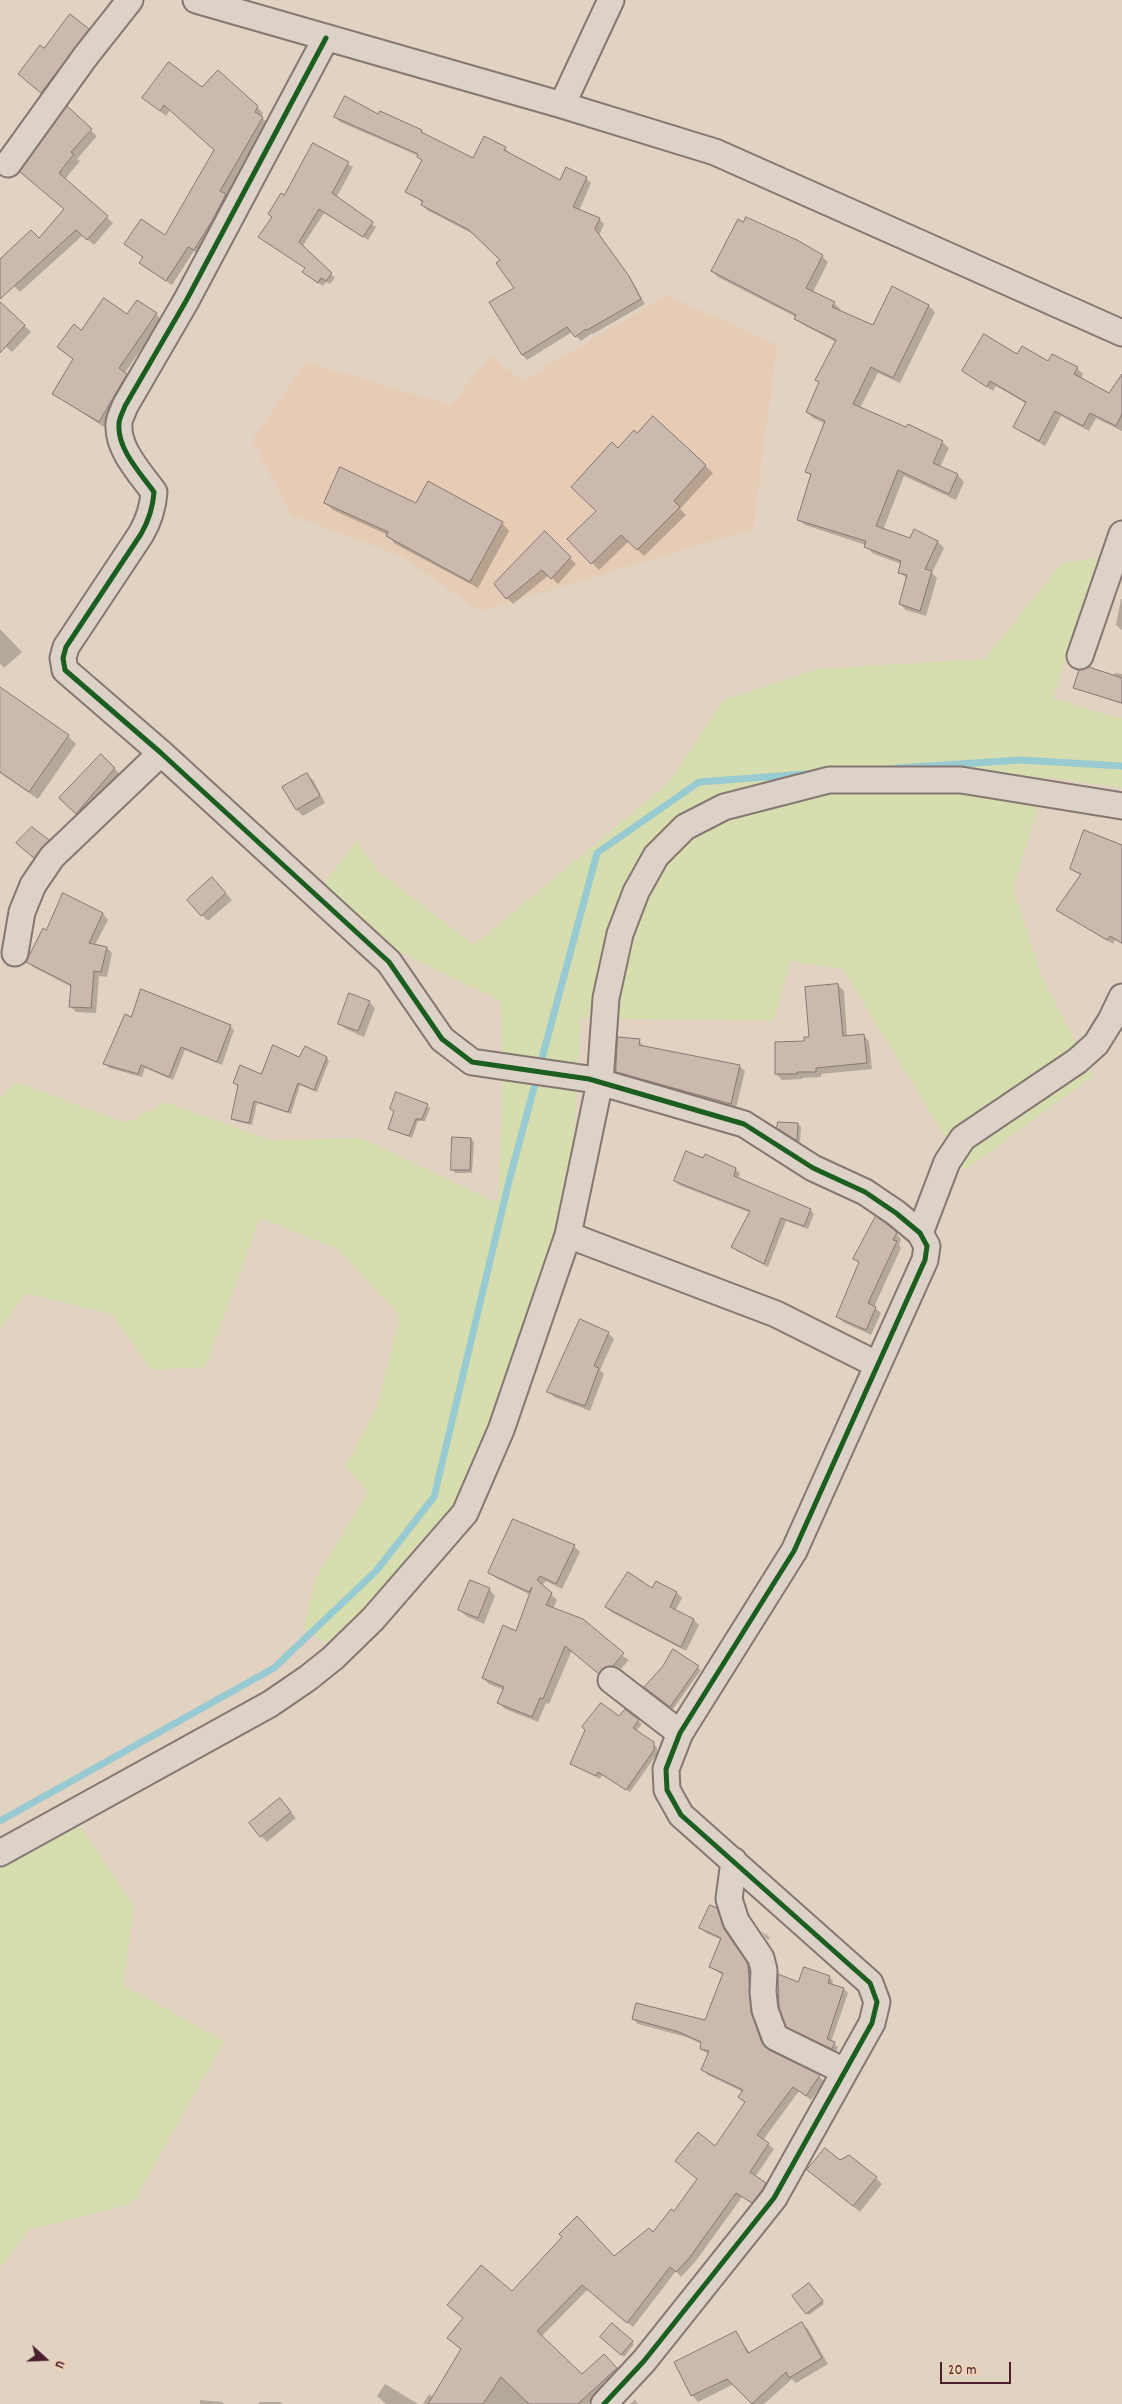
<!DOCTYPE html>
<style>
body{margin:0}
#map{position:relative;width:1122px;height:2404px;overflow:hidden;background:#e1d2c2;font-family:Dekko,sans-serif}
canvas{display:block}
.north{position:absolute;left:20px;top:2334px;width:50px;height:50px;-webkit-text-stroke:4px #eed2b5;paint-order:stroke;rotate:110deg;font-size:14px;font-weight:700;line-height:20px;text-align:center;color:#4a1f2b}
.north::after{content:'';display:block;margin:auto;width:18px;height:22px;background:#4a1f2b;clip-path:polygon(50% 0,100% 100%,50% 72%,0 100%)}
.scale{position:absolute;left:940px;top:2362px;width:71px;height:22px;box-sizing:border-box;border:2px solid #4a1f2b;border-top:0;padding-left:6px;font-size:15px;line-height:18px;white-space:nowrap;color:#4a1f2b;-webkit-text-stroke:4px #eed2b5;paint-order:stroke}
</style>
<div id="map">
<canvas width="1122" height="2404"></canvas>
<div class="north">U</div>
<div class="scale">20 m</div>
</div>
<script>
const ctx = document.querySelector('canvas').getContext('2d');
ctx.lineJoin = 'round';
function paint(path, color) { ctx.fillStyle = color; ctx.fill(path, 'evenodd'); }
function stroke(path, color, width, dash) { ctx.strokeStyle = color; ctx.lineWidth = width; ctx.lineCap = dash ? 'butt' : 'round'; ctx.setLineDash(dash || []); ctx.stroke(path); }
paint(new Path2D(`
 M667 295 777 345 753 529 481 611 401 556 291 515 252 440 306 362 451 405 491 355 522 381Z`), '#e6ccb5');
paint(new Path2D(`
 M1098 557 1053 698 1122 719V788L1047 777 1013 889 1042 977 1093 1076 965 1170 843 969 790 961 774 1021 581 1018 573 1157 557 1304 432 1568 351 1660 303 1628 316 1578 368 1492 345 1467 377 1407 400 1316 338 1249 260 1218 205 1367 151 1370 112 1314 26 1293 0 1329V1097L17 1082 126 1123 166 1102 270 1140 361 1138 498 1203 503 1090 501 1001 307 907 356 841 379 872 474 945 670 782 722 701 818 669 985 659 1061 564Z
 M78 1824 134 1908 123 1985 224 2041 133 2203 29 2230 0 2268V1866Z`), '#d6deaf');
paint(new Path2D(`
 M88 30 94 36 48 98 19 74 44 50Z
 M202 89 257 107 263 113 261 117 268 123 226 196 231 201 200 255 194 251 172 285 146 268 141 263 144 258 126 244 166 237 216 151 170 110 166 116 144 98Z
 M67 108 97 136 77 159 80 161 65 179 113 223 94 245 83 235 20 292 6 278 0 260 39 240 66 210 28 178Z
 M380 112 422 131 427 136 474 159 505 148 510 154 561 181 567 169 586 178 591 183 579 211 599 219 604 224 599 235 633 282 645 304 593 334 592 333 581 341 572 332 527 360 522 355 515 289 502 260 475 235 427 210 422 205 423 203 407 191 423 161 419 156 340 122 335 117 379 115Z
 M314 145 353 167 336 198 376 227 368 240 324 213 302 247 335 278 330 284 326 282 323 286 308 276 306 268 273 218Z
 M822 256 828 262 813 292 834 303 840 309 839 312 874 326 929 306 935 312 900 383 878 373 860 408 942 442 949 448 940 467 958 475 964 482 956 500 904 476 883 530 910 539 938 542 944 548 932 573 937 578 926 616 906 610 900 604 907 579 900 572 901 564 872 553 866 545 805 525 798 519 812 477 806 471 826 424 813 418 807 412 820 383 817 380 836 342 802 324 796 317 718 277 712 271Z
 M0 303 31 332 12 352 0 341Z
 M156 314 161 320 124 374 132 380 104 427 53 394 74 360 59 347 82 332 127 316Z
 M1018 356 1077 368 1083 374 1081 379 1110 395 1122 399V431L1096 418 1089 431 1061 416 1045 446 1021 432 1015 427 1027 404 996 386 993 391 964 371Z
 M653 417 713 473 680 509 686 515 644 556 629 541 599 570 568 539 597 511 637 434Z
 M325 502 416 505 502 523 509 531 478 588 395 544 388 535 333 510Z
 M545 533 576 564 558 584 549 575 513 604 507 598Z
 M1121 599H1122V630L1116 625Z
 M0 629 22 652 4 668 0 663Z
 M1115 673 1122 674V704L1075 688 1114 677Z
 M0 705 68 736 76 744 38 799 0 773Z
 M101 756 121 775 83 819 61 798Z
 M306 774 313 780 325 803 303 816 297 810Z
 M48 841 54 847 41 863 17 843Z
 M1122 846V944L1115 940 1113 944 1057 910 1081 876 1071 869Z
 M218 885 232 900 208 921 202 915Z
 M64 895 103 914 108 920 95 945 107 948 112 953 107 977 99 976 96 1013 76 1012 70 1006 72 987 33 967 28 961 46 932Z
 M838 985 844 991 847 1037 863 1035 869 1041 872 1069 821 1074V1077L802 1078V1079L782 1080 776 1074 810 1038Z
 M369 1002 375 1008 364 1037 346 1029 339 1023Z
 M131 1018 230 1026 234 1030 222 1065 185 1050 173 1080 145 1068 142 1077 109 1068 105 1063Z
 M639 1040 644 1048 739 1066 745 1071 736 1108 623 1077 618 1072Z
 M327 1058 329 1061 317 1092 300 1085 291 1114 257 1103 252 1125 235 1121 232 1118 239 1086 234 1082 261 1075 300 1059Z
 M427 1106 430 1108 425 1121H418L412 1138 389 1129 395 1112 391 1109Z
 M779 1123 798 1124 801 1127 800 1142 781 1131Z
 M471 1139 474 1142 472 1173H455L453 1170Z
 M704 1160 735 1169 740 1173 738 1179 810 1210 814 1214 808 1229 786 1221 768 1267 737 1251 733 1247 751 1213 679 1185 675 1181Z
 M868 1230 896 1233 901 1239 899 1245 901 1248 874 1307 881 1313 871 1335 843 1322 838 1317 860 1264 855 1259Z
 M608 1333 614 1339 600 1370 604 1374 590 1411 554 1397 549 1391Z
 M574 1546 580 1552 562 1589 546 1581 542 1586 557 1600 553 1609 629 1660 619 1671 605 1679 572 1650 549 1704 546 1703 538 1722 505 1709 499 1703 504 1690 489 1684 483 1678 517 1633 531 1595 496 1578 490 1572Z
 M656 1582 677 1593 682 1598 675 1611 694 1620 699 1625 686 1651 611 1612 606 1607 652 1590Z
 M489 1589 495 1596 484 1624 466 1616 460 1610Z
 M674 1651 701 1670 673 1709 649 1690Z
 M625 1711 642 1724 636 1731 657 1747V1754L630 1792 602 1775 600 1779 571 1763Z
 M286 1806 296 1818 267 1842 261 1836Z
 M716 1909 722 1914 729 1935 752 1970 755 2018 767 2049 819 2076 824 2081 811 2100 799 2091 763 2140 774 2149 755 2177 770 2189 758 2207 742 2197 695 2262 681 2277 676 2271 633 2327 588 2289 542 2336 582 2375 609 2360 621 2374 588 2404H423L429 2394 433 2397 462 2350 448 2338 512 2293 614 2258 653 2234 674 2213 698 2179 715 2148 746 2103 740 2097 743 2092 708 2075 703 2070 709 2055 701 2049 702 2044 686 2037 638 2024 633 2019 706 2022 724 1976 710 1967 722 1940 706 1933 701 1928Z
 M762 1931 770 1938 768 1940 766 1938Z
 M829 1977 833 1981 832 1985 844 1989 848 1993 831 2042 838 2047 836 2052 792 2030 788 2026 799 1984Z
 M840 2162 876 2178 882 2184 860 2212 815 2176Z
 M812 2287 824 2304 809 2315 807 2313Z
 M801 2323 808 2329 828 2364 796 2383 792 2379 764 2404H752L734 2384 698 2402 692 2395 736 2333 750 2353Z
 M605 2340 632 2342 634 2344 624 2357Z
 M385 2384 418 2404H386L377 2396Z
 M200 2400 222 2402 224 2404H200Z
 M635 2400 638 2404H630Z
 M259 2402H281L282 2404H259Z`), '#0003');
stroke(new Path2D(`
 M897 768 1021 760 1122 766
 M0 1821 274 1668 376 1571 434 1497 509 1181 597 853 699 782 806 774`), '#98cad1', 7);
const building = new Path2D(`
 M70 14 89 29 41 93 18 74 40 45 44 48Z
 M169 62 202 87 218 70 258 106 255 112 263 117 220 191 226 194 212 221 194 250 188 247 166 281 139 263 143 257 124 244 141 219 165 235 214 150 164 105 160 111 142 98Z
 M345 96 378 114 380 111 422 130 421 132 473 158 484 136 506 147 504 150 560 180 566 167 587 177 573 207 600 218 595 229 629 276 641 299 587 330 586 329 575 337 567 327 522 355 489 302 514 288 496 263 500 260 469 230 421 205 423 201 405 192 422 160 417 157 418 154 334 117Z
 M67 106 92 129 71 152 74 154 59 173 108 216 87 240 76 230 0 299V259L31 230 39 238 64 209 20 172Z
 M313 143 349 162 332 193 373 222 363 237 319 209 299 242 332 273 326 281 321 278 318 283 302 272 305 268 258 237 272 217 268 214 281 193 284 195Z
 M746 217 797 240 823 255 806 288 835 302 832 307 873 325 892 286 929 305 893 378 871 367 853 404 906 427 908 424 943 441 933 463 958 474 949 494 898 470 876 526 910 538 914 529 938 541 925 569 932 571 920 611 899 604 907 575 898 573 901 561 864 547 866 541 797 520 811 474 805 472 825 421 806 412 819 382 815 380 836 340 794 319 796 315 711 271 738 219 743 222Z
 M104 298 127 314 137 300 157 313 119 368 127 374 99 422 52 394 73 359 57 347 74 324 81 330Z
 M0 302 25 325 0 353Z
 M984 334 1017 354 1022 346 1048 361 1052 354 1078 367 1074 374 1109 393 1122 374V414L1116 426 1090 413 1083 426 1055 411 1039 441 1013 427 1026 402 990 381 987 387 962 371Z
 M653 416 706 465 674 501 680 507 637 550 621 535 591 564 567 539 596 511 571 487 612 442 618 448 634 430 637 433Z
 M340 467 416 503 428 481 503 522 470 582 386 536 388 532 324 503Z
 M545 531 571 557 551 579 542 570 506 599 494 584Z
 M1089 667 1122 678V703L1073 688 1079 670Z
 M0 687 69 735 29 792 0 772Z
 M101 754 115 768 76 814 59 798Z
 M307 773 320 796 296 810 282 787Z
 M32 827 49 840 34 858 16 843Z
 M1084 830 1122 845V943L1110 936 1107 940 1056 910 1081 874 1070 869Z
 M212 877 226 893 201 916 187 900Z
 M63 893 103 913 89 943 107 947 101 972 94 971 91 1008 69 1007 71 985 26 962 43 928 46 930Z
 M838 984 843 1036 864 1034 867 1063 816 1068V1072H797V1074H775V1042L804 1041V1037H809L805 987Z
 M141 989 231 1025 217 1062 181 1047 169 1077 141 1065 138 1074 103 1064 125 1014 131 1017Z
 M349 993 370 1001 358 1031 338 1024Z
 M618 1037 640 1039 639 1045 740 1065 731 1104 616 1072Z
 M273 1045 299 1057 305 1046 327 1057 314 1090 298 1083 288 1112 254 1101 249 1123 231 1119 238 1085 233 1083 240 1065 261 1074Z
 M396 1092 428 1104 422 1119H416L409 1136 388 1129 394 1111 390 1109Z
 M778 1122 798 1123 797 1141 777 1128Z
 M452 1137 471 1138 470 1170H451Z
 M686 1151 703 1158 705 1154 736 1168 734 1176 811 1209 804 1226 781 1218 764 1264 731 1247 750 1211 674 1181Z
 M876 1216 897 1232 893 1240 897 1241 868 1303 876 1307 866 1330 836 1317 859 1262 853 1259Z
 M580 1319 609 1332 594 1366 599 1368 585 1406 547 1392Z
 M513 1519 575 1545 556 1584 540 1576 537 1580 552 1593 546 1605 583 1619 624 1653 613 1666 605 1667 599 1674 565 1646 543 1699 540 1698 532 1717 497 1703 504 1687 482 1678 503 1625 516 1631 532 1587 529 1592 488 1573Z
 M628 1572 652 1588 656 1581 677 1592 670 1607 694 1619 681 1647 605 1607Z
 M470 1580 490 1588 478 1618 458 1610Z
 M673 1649 699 1666 670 1707 644 1687 663 1666Z
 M601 1703 619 1716 625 1709 639 1720 633 1728 654 1742V1750L626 1790 598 1772 596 1776 570 1764 585 1730 582 1727Z
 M280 1798 291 1812 260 1837 249 1823Z
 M710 1905 717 1908 724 1929 748 1964 751 2012 762 2043 769 2050 820 2075 806 2096 793 2087 757 2135 769 2143 750 2172 766 2183 762 2190 752 2203 736 2193 690 2257 676 2272 670 2267 627 2323 582 2285 537 2331 582 2374 604 2354 617 2368 578 2404H529L501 2377 483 2404H428L461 2349 447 2338 463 2318 447 2305 481 2265 512 2291 562 2237 559 2234 577 2216 614 2256 649 2228 653 2232 671 2209 674 2211 697 2179 675 2161 698 2132 715 2146 745 2102 738 2097 743 2090 701 2070 709 2051 700 2049 701 2042 679 2032 632 2019 636 2003 705 2020 723 1973 709 1967 721 1938 699 1928Z
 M804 1967 830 1976 828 1983 844 1988 827 2039 835 2042 832 2049 786 2027 779 2007 778 1974 798 1982Z
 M825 2148 840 2160 849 2155 877 2177 853 2206 807 2170Z
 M809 2283 823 2301 806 2314 792 2296Z
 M802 2322 822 2358 789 2378 786 2372 752 2404 727 2379 691 2396 674 2362 736 2331 748 2353Z
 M612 2323 633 2341 621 2355 600 2337Z`);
paint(building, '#cbb9ae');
stroke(building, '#867772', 1);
const minor = new Path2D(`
 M196 0 562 105 715 152 1122 333
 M326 38 186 301 125 406C123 412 119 418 119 424 117 449 141 474 154 492 153 508 149 520 141 534L66 647 63 658 65 670 161 753 389 962 442 1039 472 1062 589 1079 744 1124 813 1168 865 1192 896 1213 920 1233 927 1246 925 1260 794 1551 680 1733 666 1769 667 1790 681 1815 870 1983 877 2002 872 2023 774 2198 644 2361 604 2404
 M562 105 611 0
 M8 164 85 57 130 0
 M1080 656 1122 534
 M15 953 22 912 33 885 52 857 161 753
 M920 1233 947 1162 963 1138 1077 1061 1096 1044 1111 1020 1122 997
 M568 1235 776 1314 878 1365
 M611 1680 680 1733
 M0 1853 270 1704 308 1678 333 1658 373 1619 465 1513 501 1430 568 1235 600 1082 606 998 620 934 636 892 656 856 685 827 724 807 829 780H961L1122 806
 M734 1861 729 1899 736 1921 761 1958 764 1970 763 1992 765 2010 775 2037 844 2071`);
stroke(minor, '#867772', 29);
stroke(minor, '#dcd2c7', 25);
stroke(new Path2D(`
 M326 38 186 301 125 406C123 412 119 418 119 424 117 449 141 474 154 492 153 508 149 520 141 534L66 647 63 658 65 670 161 753 389 962 442 1039 472 1062 589 1079 744 1124 813 1168 865 1192 896 1213 920 1233 927 1246 925 1260 794 1551 680 1733 666 1769 667 1790 681 1815 870 1983 877 2002 872 2023 774 2198 644 2361 604 2404`), '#1b5e20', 5);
</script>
